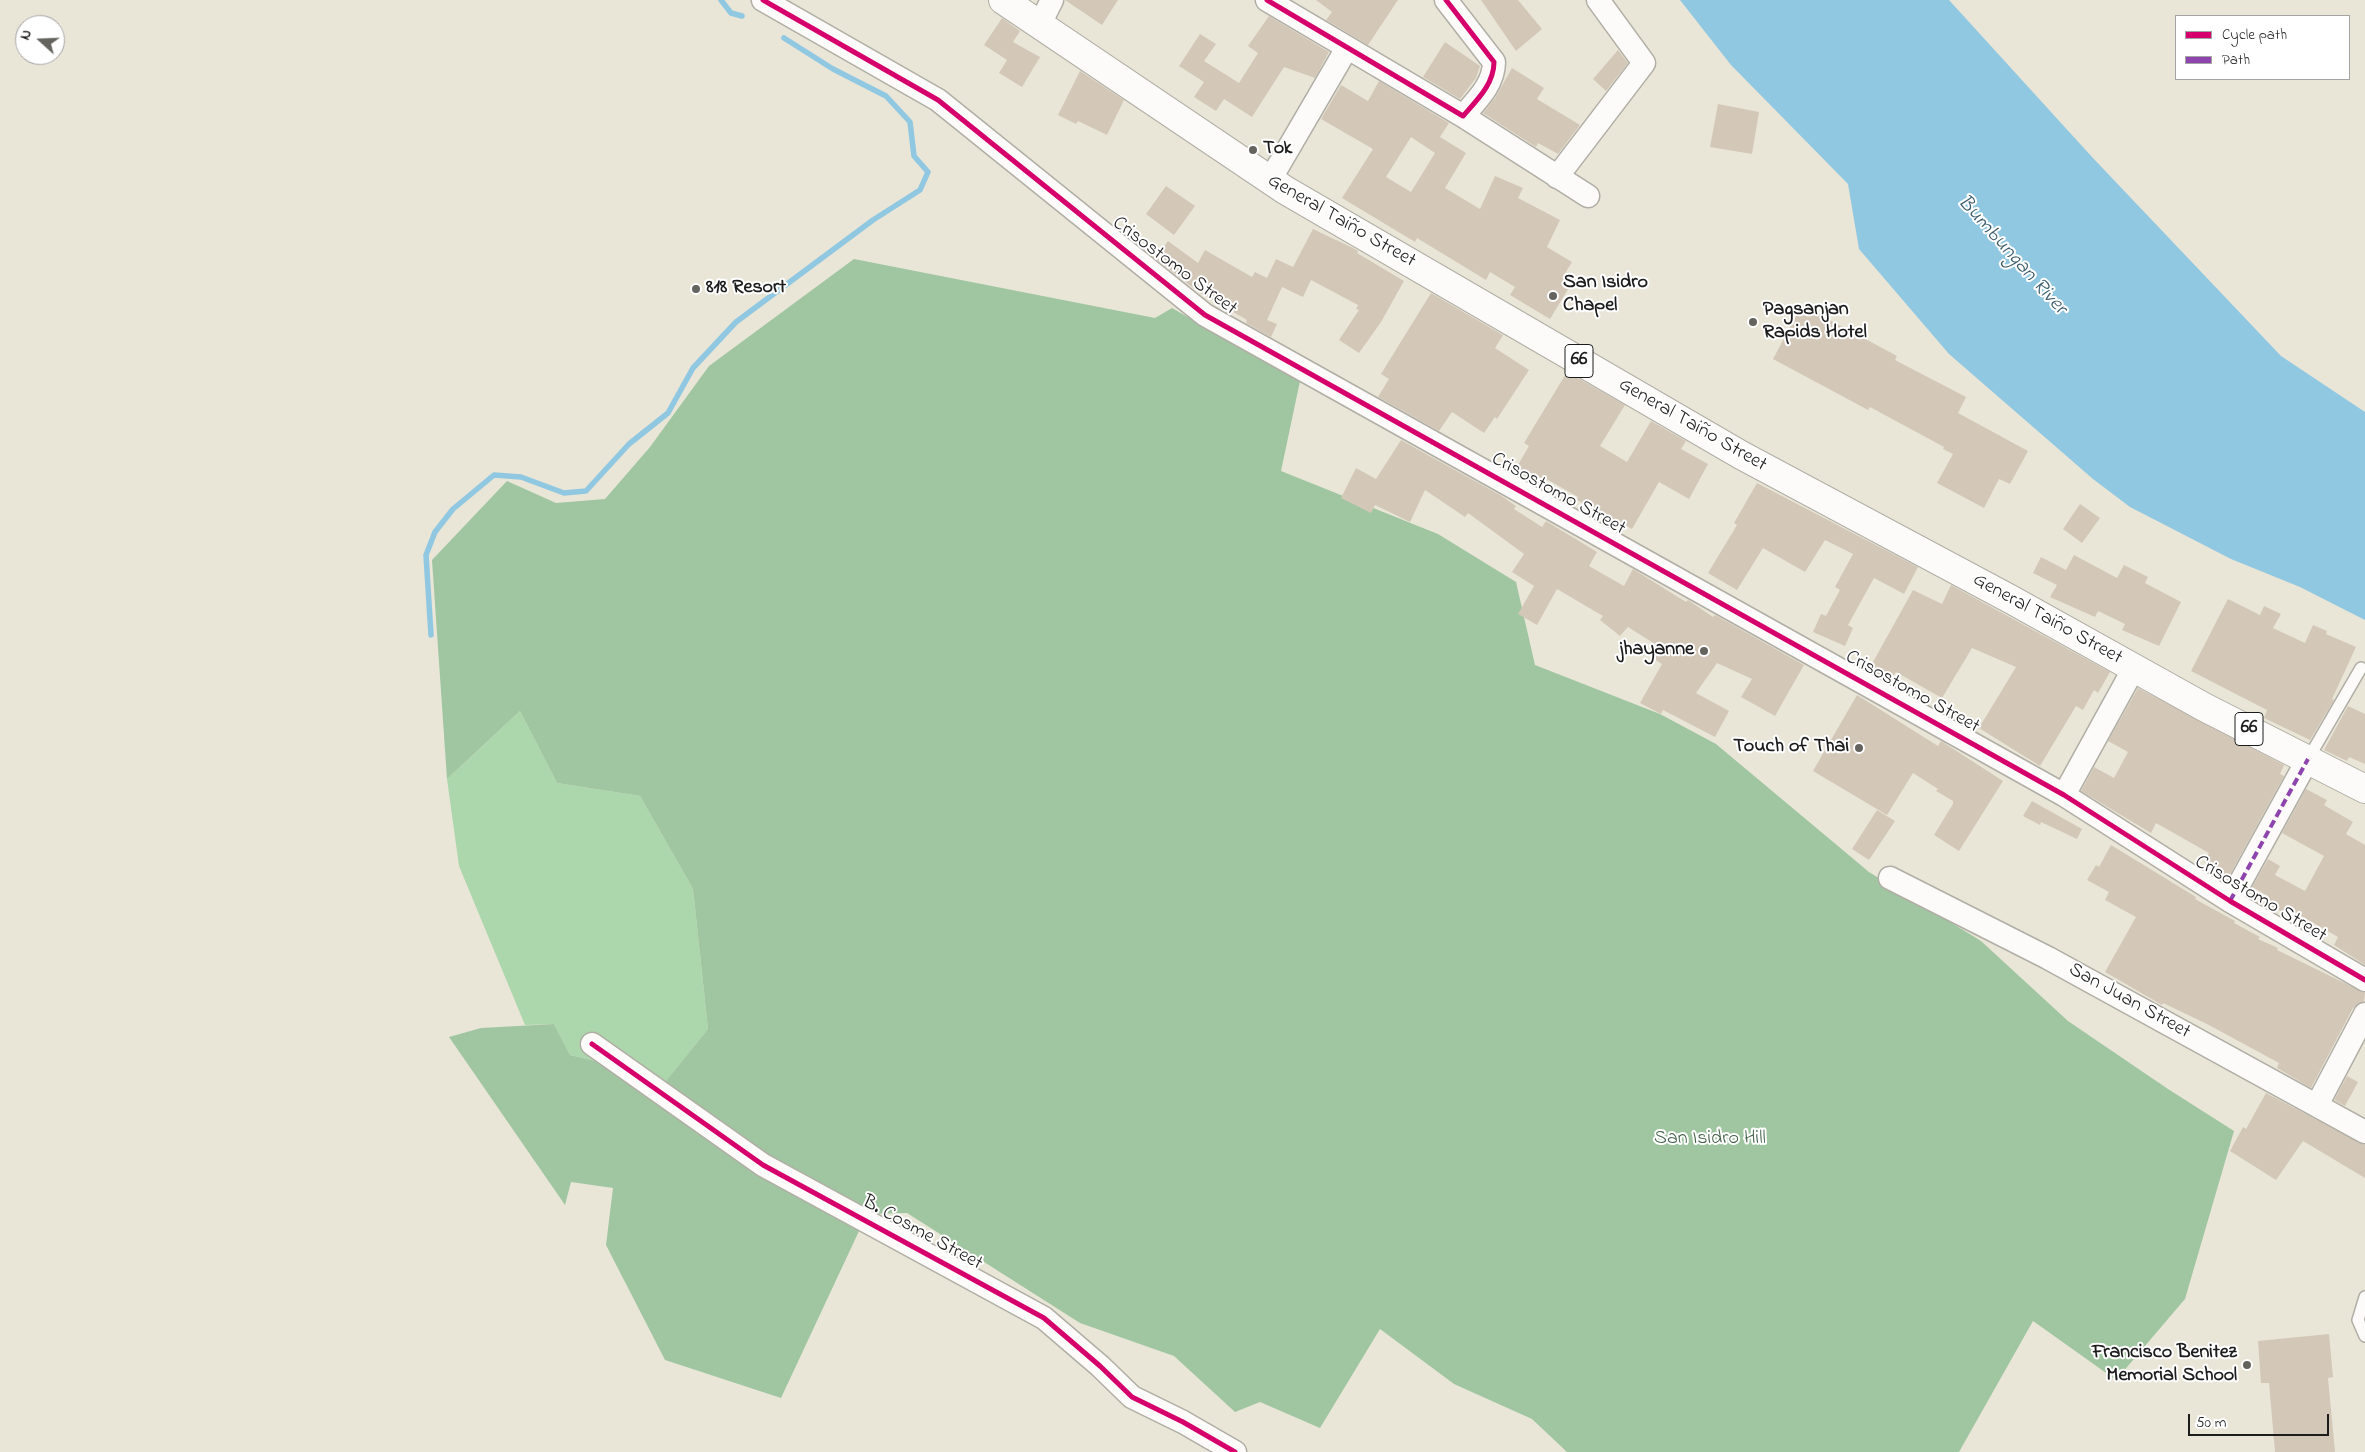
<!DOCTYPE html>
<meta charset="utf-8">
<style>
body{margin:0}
#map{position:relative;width:2365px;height:1452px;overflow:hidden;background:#e9e6d8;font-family:"Indie Flower",sans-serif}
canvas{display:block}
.legend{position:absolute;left:2175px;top:15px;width:175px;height:65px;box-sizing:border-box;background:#fff;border:1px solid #a4a4a4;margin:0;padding:6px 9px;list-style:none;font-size:15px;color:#1c1c1c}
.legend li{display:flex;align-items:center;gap:10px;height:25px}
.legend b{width:25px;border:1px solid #a4a4a4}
.north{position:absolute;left:15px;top:15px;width:50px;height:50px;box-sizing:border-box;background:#fff;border:1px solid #a4a4a4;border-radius:50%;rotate:290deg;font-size:14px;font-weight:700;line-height:20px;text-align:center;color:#1c1c1c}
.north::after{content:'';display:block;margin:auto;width:18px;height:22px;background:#64635e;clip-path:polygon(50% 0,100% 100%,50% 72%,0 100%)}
.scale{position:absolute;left:2188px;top:1414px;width:141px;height:22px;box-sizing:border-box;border:2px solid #1c1c1c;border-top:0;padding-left:6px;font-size:15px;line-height:18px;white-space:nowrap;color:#1c1c1c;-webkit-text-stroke:4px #fff;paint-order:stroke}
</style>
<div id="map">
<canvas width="2365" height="1452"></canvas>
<ul class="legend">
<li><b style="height:6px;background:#d6006c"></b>Cycle path</li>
<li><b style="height:6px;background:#8e44ad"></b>Path</li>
</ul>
<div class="north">N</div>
<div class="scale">50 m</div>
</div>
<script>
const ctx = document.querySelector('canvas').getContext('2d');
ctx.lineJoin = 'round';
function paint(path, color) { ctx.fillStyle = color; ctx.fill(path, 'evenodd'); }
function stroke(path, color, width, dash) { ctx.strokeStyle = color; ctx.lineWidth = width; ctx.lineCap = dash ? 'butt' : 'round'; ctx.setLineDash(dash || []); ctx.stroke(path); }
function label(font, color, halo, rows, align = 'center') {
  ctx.font = font + ' "Indie Flower",sans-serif'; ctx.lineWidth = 4; ctx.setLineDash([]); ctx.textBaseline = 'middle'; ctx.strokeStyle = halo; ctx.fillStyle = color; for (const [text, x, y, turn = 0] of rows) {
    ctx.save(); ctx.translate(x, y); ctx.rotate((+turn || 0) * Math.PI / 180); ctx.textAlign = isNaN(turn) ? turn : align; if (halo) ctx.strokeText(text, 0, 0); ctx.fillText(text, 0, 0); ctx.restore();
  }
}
paint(new Path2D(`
 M520 711 557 783 640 796 693 889 708 1029 665 1082 612 1043 608 1064 570 1055 554 1024 525 1025 459 866 447 779Z`), '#acd6ab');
paint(new Path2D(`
 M854 259 1155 318 1172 308 1300 381 1281 471 1438 534 1516 582 1535 665 1660 714 1716 744 1869 872 1981 941 2068 1021 2168 1089 2234 1131 2185 1299 2116 1380 2033 1321 1959 1452H1567L1532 1419 1454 1384 1380 1329 1320 1428 1260 1402 1235 1412 1174 1356 1080 1323 907 1213 867 1214 781 1398 665 1360 606 1245 613 1188 571 1182 565 1205 449 1037 481 1028 554 1024 570 1055 608 1064 612 1043 665 1082 708 1029 693 889 640 796 557 783 520 711 447 779 432 560 507 481 556 503 605 499 650 447 709 366Z`), '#a0c6a1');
paint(new Path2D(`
 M1680 0H1949L2092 157 2281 356 2365 412V620L2300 587 2231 559 2130 507 2093 479 1949 354 1859 249 1848 184 1731 65Z`), '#90c7e1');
stroke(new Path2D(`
 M721 0 731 13 742 16
 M431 635 426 555 435 532 453 509 494 475 521 477 564 493 586 491 629 444 668 413 693 368 736 322 873 220 920 190 928 172 914 156 910 122 886 96 833 69 784 38`), '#90c7e1', 5.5);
paint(new Path2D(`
 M1065 0H1118L1102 25Z
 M1316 0H1398L1368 45 1326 20 1332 12Z
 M1481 0H1518L1542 29 1516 51Z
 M1269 16 1329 52 1315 78 1284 67 1252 117 1224 99 1216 111 1194 97 1204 82 1179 66 1200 34 1216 44 1204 61 1239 83 1258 53 1248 46Z
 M1002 18 1020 31 1013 42 1040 57 1022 87 999 73 1007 60 984 45Z
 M1445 42 1480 66 1476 78 1460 99 1423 77Z
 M1618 50 1628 63 1606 91 1593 79Z
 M1512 68 1544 88 1537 99 1580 125 1558 154 1538 143 1536 147 1483 113 1495 98Z
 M1080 71 1124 100 1107 135 1078 121 1076 124 1058 115Z
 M1379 81 1449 123 1440 137 1466 153 1445 188 1480 209 1495 176 1523 188 1518 198 1560 220 1547 247 1572 262 1564 275 1573 281 1550 319 1510 295 1515 287 1490 272 1486 280 1417 238 1415 242 1342 198 1373 149 1321 119 1341 85 1368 101ZM1411 137 1435 153 1411 192 1386 177Z
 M1718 104 1759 112 1752 154 1710 147Z
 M1166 186 1195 206 1174 235 1146 214Z
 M1313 229 1353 248 1358 251 1357 253 1404 281 1381 322 1359 353 1339 340 1359 310 1356 309 1358 305 1311 280 1303 297 1282 287 1267 320 1277 324 1271 337 1246 323 1247 320 1197 291 1155 258 1168 241 1198 263 1205 250 1252 277 1255 272 1267 278 1276 259 1293 267Z
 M1431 293 1503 335 1495 348 1529 370 1497 419 1495 417 1484 433 1452 412 1439 431 1378 397 1389 379 1381 374Z
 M1802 305 1897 356 1895 360 1966 397 1958 413 2028 451 2010 484 1999 479 1984 508 1937 483 1953 454 1943 449 1944 447 1870 407 1868 410 1773 359Z
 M1567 372 1625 405 1600 446 1627 462 1651 421 1686 441 1681 449 1708 464 1689 499 1659 482 1632 529 1577 500 1578 497 1543 477 1539 484 1515 470 1529 446 1524 443Z
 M1401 440 1500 495 1516 506 1514 509 1542 527 1546 521 1597 552 1589 566 1624 586 1633 569 1686 602 1688 600 1713 617 1715 615 1804 665 1775 716 1741 697 1752 679 1717 663 1696 693 1729 711 1715 737 1663 710 1661 714 1640 703 1662 664 1651 657 1658 646 1628 627 1620 636 1600 620 1603 616 1557 589 1537 625 1518 614 1534 586 1512 572 1524 554 1468 513 1465 517 1425 490 1410 522 1375 505 1371 513 1341 498 1356 468 1376 479Z
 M1757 483 1918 567 1904 594 1874 578 1848 625 1853 628 1845 646 1813 632 1821 614 1826 616 1840 590 1835 587 1853 554 1825 540 1805 572 1763 548 1737 590 1708 573 1737 525 1734 523Z
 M2080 504 2100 518 2082 543 2063 529Z
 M2074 555 2117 578 2124 565 2148 577 2145 583 2181 602 2159 646 2122 630 2125 624 2098 611 2095 617 2050 597 2057 585 2033 573 2041 557 2066 570Z
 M1951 585 2110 672 2098 693 2094 690 2083 710 2076 706 2040 766 1979 728 2016 667 1972 648 1942 698 1896 672 1889 682 1868 671 1913 590 1942 604Z
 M2228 599 2260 615 2264 606 2281 614 2273 628 2305 643 2313 625 2327 631 2326 634 2356 647 2332 699 2334 700 2310 740 2264 718 2267 710 2191 671Z
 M2138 688 2284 765 2280 774 2284 776 2228 878 2221 874 2222 872 2204 862 2209 853 2156 823 2151 833 2081 791 2094 767 2114 778 2128 752 2108 741Z
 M1857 695 1938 746 1941 741 2003 781 1959 851 1934 835 1953 804V801L1936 791 1938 789 1913 773 1887 815 1813 771Z
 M2348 706 2365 714V764L2349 757 2347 761 2324 750Z
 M2306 789 2327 800 2324 805 2353 822 2346 834 2365 845V965L2334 945 2338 937 2289 909 2286 914 2264 902 2268 896 2252 887 2268 859 2280 866 2275 875 2305 891 2324 856 2282 833Z
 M2032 801 2082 829 2077 839 2041 822 2040 825 2023 816Z
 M1877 810 1895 821 1869 860 1852 849Z
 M2111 845 2196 897 2195 899 2235 921 2234 923 2260 937 2258 939 2278 948 2277 950 2365 993 2364 1001 2353 1008 2311 1088 2277 1068 2279 1063 2207 1024 2163 1003 2162 1005 2105 972 2136 917 2105 900 2109 892 2087 880 2096 865 2099 867Z
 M2347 1076 2358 1082 2345 1106 2334 1100Z
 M2266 1093 2365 1145V1178L2303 1141 2276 1180 2230 1151 2243 1127 2246 1129Z
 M2329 1334 2333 1377 2328 1378 2335 1452H2275L2269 1383H2261L2258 1341Z`), '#d3c7b8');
const lane = new Path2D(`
 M2308 759 2361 668
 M2365 1297 2358 1320 2365 1336`);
const street = new Path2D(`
 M763 0 938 100 1205 315 2064 795 2230 901 2365 980
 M1267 0 1463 116C1477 100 1494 84 1494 62L1446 0
 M1039 26 1052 0
 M1463 116 1588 196
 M1557 177 1644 63 1598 0
 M1270 180 1347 48
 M2064 795 2134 668
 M1890 878 2048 958 2365 1132
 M2230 901 2308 759
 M592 1044 763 1165 1044 1318 1100 1366 1132 1397 1183 1422 1235 1452
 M2317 1105 2365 1014`);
const primary = new Path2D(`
 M1003 0 1285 190 1741 455 2012 600 2204 707 2365 789`);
stroke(lane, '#b0aea5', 14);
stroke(street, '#b0aea5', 25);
stroke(primary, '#b0aea5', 30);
stroke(lane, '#fcfbf9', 11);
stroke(street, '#fcfbf9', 22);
stroke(primary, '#fcfbf9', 28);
stroke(new Path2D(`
 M2230 901 2308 759`), '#8e44ad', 4, [8, 4]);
stroke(new Path2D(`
 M763 0 938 100 1205 315 2064 795 2230 901 2365 980
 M1267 0 1463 116C1477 100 1494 84 1494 62L1446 0
 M592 1044 763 1165 1044 1318 1100 1366 1132 1397 1183 1422 1235 1452`), '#d6006c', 5);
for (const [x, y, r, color] of [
 [1253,150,5,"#64635e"],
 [696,289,5,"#64635e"],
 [1553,296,5,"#64635e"],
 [1753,322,5,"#64635e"],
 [1704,651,5,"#64635e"],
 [1859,748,5,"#64635e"],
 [2247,1365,5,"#64635e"]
]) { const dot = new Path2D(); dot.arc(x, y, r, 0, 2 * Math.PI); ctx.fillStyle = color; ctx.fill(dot); stroke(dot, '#fff', 2); }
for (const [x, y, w] of [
 [1579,361,28],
 [2249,729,28]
]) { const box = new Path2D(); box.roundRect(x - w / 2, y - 16.5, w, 33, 4); ctx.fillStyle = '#fff'; ctx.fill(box); stroke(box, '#1c1c1c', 1); }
label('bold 19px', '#1c1c1c', null, [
 ["66",1579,361],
 ["66",2249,729]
]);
label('bold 20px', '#1c1c1c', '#fff', [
 ["Tok",1263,150],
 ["San Isidro",1563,284],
 ["Chapel",1563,307],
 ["818 Resort",706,289],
 ["Pagsanjan",1763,311],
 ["Rapids Hotel",1763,334],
 ["jhayanne",1694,651,"right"],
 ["Touch of Thai",1849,748,"right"],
 ["Francisco Benitez",2237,1354,"right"],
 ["Memorial School",2237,1377,"right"]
], 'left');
label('20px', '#1c1c1c', '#fff', [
 ["General Taiño Street",1341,222,30],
 ["Crisostomo Street",1174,267,37],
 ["General Taiño Street",1692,426,30],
 ["Crisostomo Street",1558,495,29],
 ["General Taiño Street",2047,620,29],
 ["Crisostomo Street",1912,693,29],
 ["Crisostomo Street",2260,900,31],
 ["San Juan Street",2129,1002,29],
 ["B. Cosme Street",922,1234,29]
]);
label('20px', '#426147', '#fff', [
 ["San Isidro Hill",1710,1140]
]);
label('italic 21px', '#3b5b6c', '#fff', [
 ["Bumbungan River",2011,256,48]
]);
</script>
